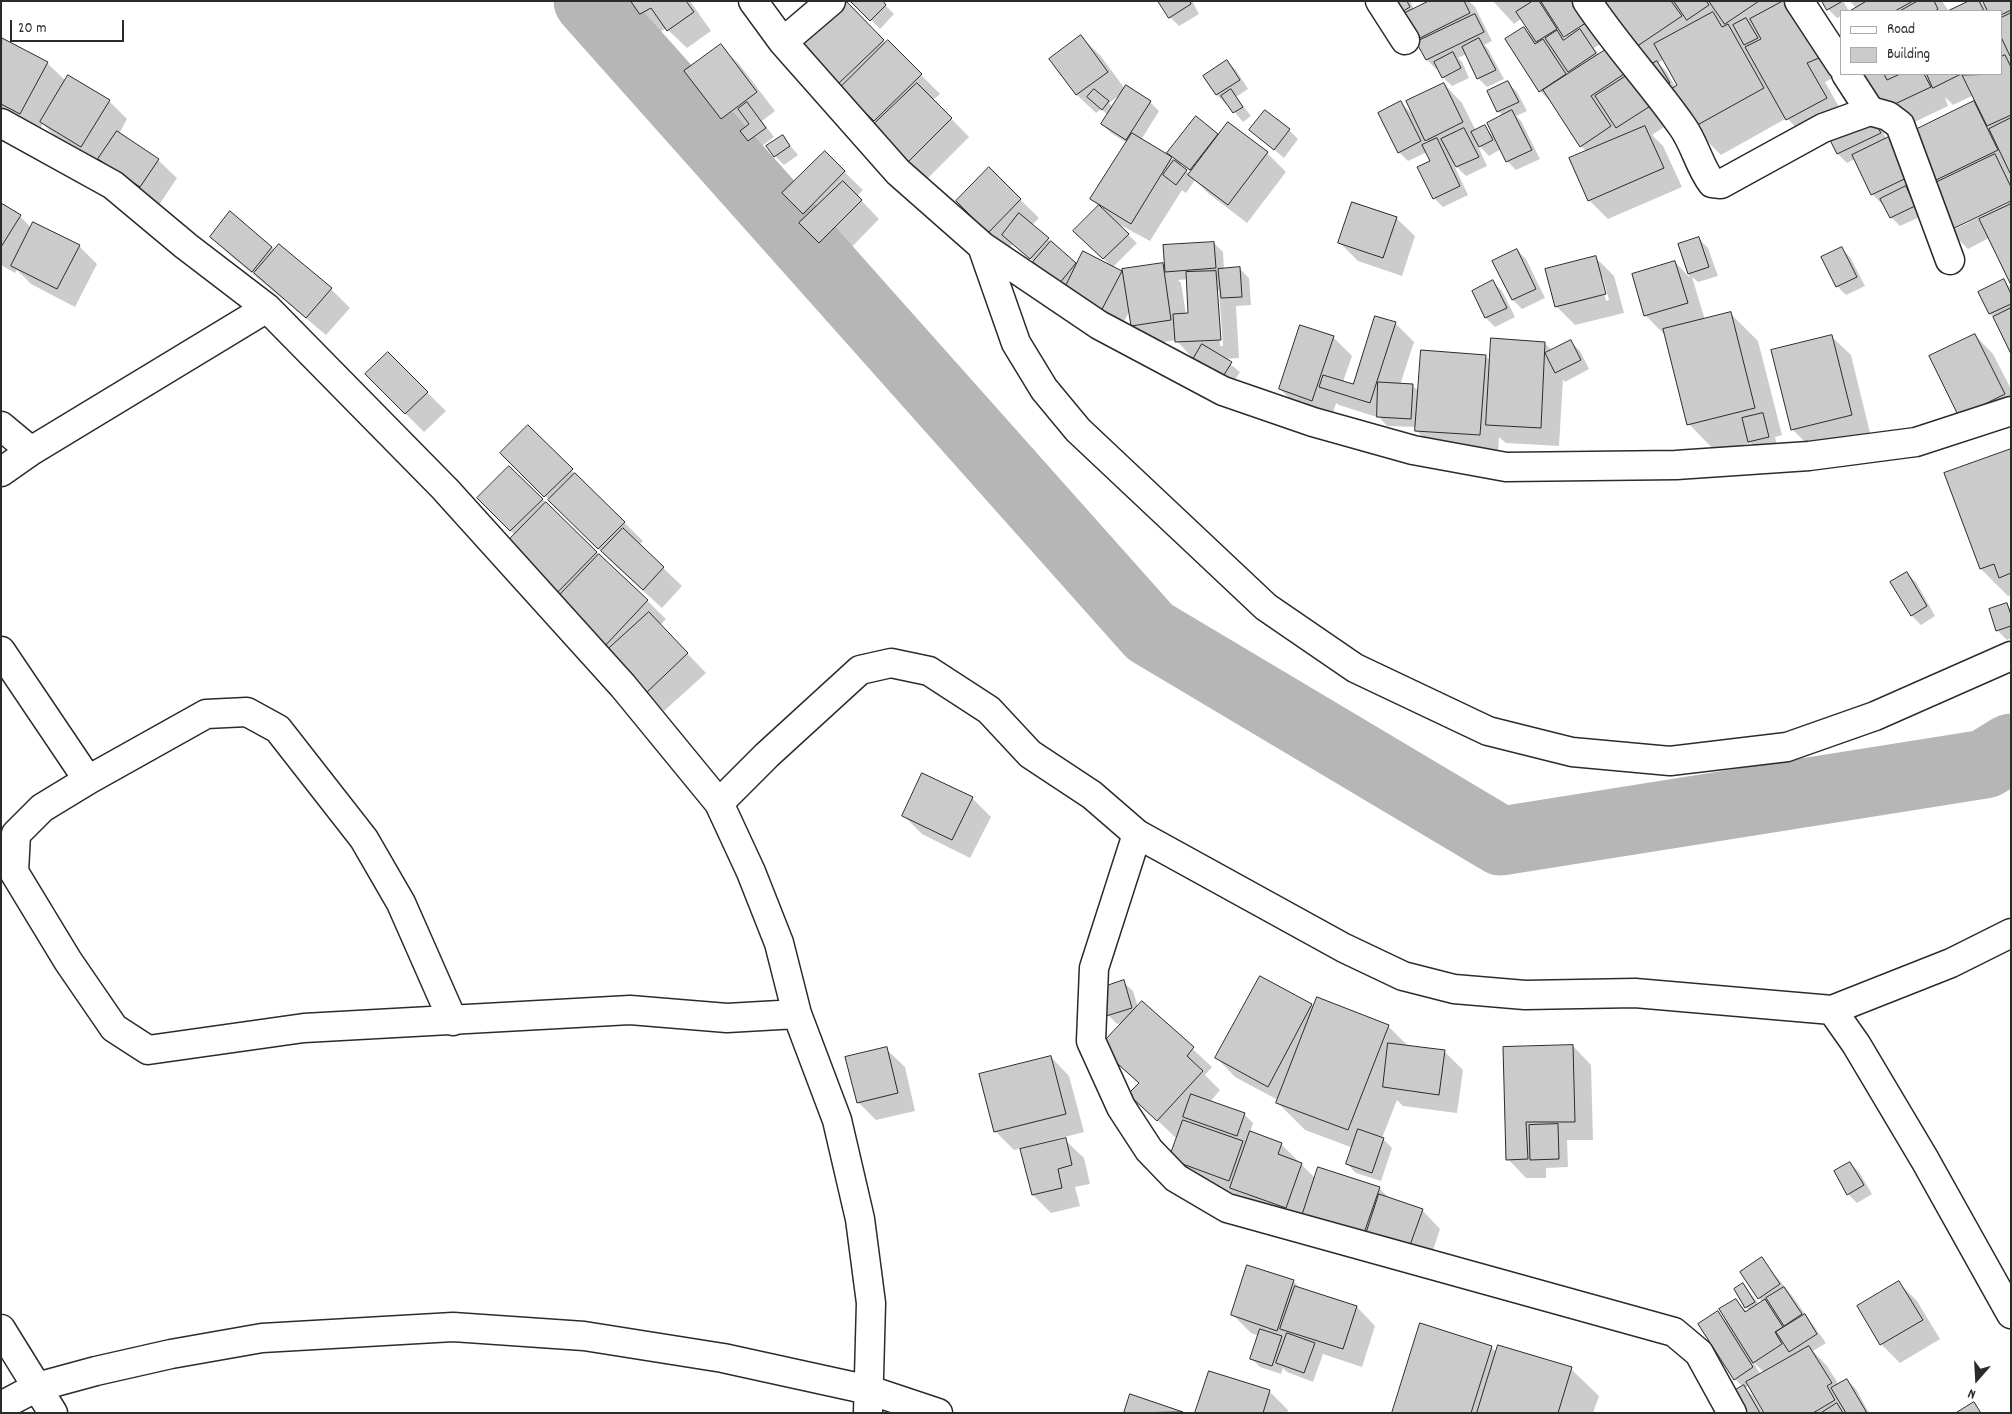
<!DOCTYPE html>
<style>
body{margin:0}
#map{position:relative;width:2012px;height:1414px;overflow:hidden;background:#fff;font-family:Dekko,sans-serif}
canvas{display:block}
.frame{position:absolute;inset:0;border:2px solid #2b2b2b;pointer-events:none}
.legend{position:absolute;left:1840px;top:10px;width:162px;height:65px;box-sizing:border-box;background:#fff;border:1px solid #aaa;margin:0;padding:6px 9px;list-style:none;font-size:15px;color:#2b2b2b}
.legend li{display:flex;align-items:center;gap:10px;height:25px}
.legend b{width:25px;border:1px solid #aaa}
.north{position:absolute;left:1952px;top:1354px;width:50px;height:50px;-webkit-text-stroke:4px #fff;paint-order:stroke;rotate:199deg;font-size:14px;font-weight:700;line-height:20px;text-align:center;color:#2b2b2b}
.north::after{content:'';display:block;margin:auto;width:18px;height:22px;background:#2b2b2b;clip-path:polygon(50% 0,100% 100%,50% 72%,0 100%)}
.scale{position:absolute;left:10px;top:20px;width:114px;height:22px;box-sizing:border-box;border:2px solid #2b2b2b;border-top:0;padding-left:6px;font-size:15px;line-height:18px;white-space:nowrap;color:#2b2b2b;-webkit-text-stroke:4px #fff;paint-order:stroke}
</style>
<div id="map">
<canvas width="2012" height="1414"></canvas>
<div class="frame"></div>
<ul class="legend">
<li><b style="height:6px;background:#fff"></b>Road</li>
<li><b style="height:14px;background:#cbcbcb"></b>Building</li>
</ul>
<div class="north">N</div>
<div class="scale">20 m</div>
</div>
<script>
const ctx = document.querySelector('canvas').getContext('2d');
ctx.lineJoin = 'round';
function paint(path, color) { ctx.fillStyle = color; ctx.fill(path, 'evenodd'); }
function stroke(path, color, width, dash) { ctx.strokeStyle = color; ctx.lineWidth = width; ctx.lineCap = dash ? 'butt' : 'round'; ctx.setLineDash(dash || []); ctx.stroke(path); }
paint(new Path2D(`
 M624 1H690L711 31 687 48 666 28 660 32 644 16 641 18Z
 M845 1 886 44 888 42 940 94 933 100 969 137 927 179 874 126 877 123 796 40Z
 M881 1 894 14 880 29 853 2Z
 M1160 1H1192L1199 14 1179 26 1170 17Z
 M1396 1H1410L1414 10 1432 1H1469L1475 7 1492 41 1484 45 1488 49 1504 79 1487 87 1478 78 1466 54 1458 58 1462 62 1469 78 1452 86 1443 77 1438 67 1436 69 1427 60Z
 M1493 1H1590L1613 36 1594 48 1599 55 1613 46 1673 121 1652 135 1663 146 1682 187 1608 219 1589 200 1587 152 1581 146 1555 106 1540 91 1524 28 1533 37 1522 18 1514 24ZM1561 32 1568 38 1565 40Z
 M1604 1H1797L1837 76 1825 82 1844 116 1806 138 1787 118 1721 155 1693 127ZM1664 59 1679 85 1676 88 1666 71 1658 63Z
 M1823 1H1843L1849 11H1841V16L1837 18 1828 9Z
 M1850 1H1942L1948 10 1852 11 1857 9Z
 M1972 1H1980L1988 9 2011 1V199L1955 226V229L2011 202V282L1989 238 1968 249 1949 230 1924 215 1900 226 1891 217 1886 208 1872 194 1855 159 1847 163 1838 154 1831 139 1872 119 1881 128 1887 140 1932 186 1938 183 1935 180 1974 103 1980 110 1974 95 1953 105 1945 97 1948 106 1900 129 1881 111 1863 74H2001V11H1951Z
 M1081 37 1100 55 1125 89 1150 102 1159 111 1141 140 1176 161 1169 153 1217 135 1219 136 1228 123 1267 153 1286 172 1247 223 1208 193 1195 180 1186 193 1182 190 1150 241 1113 221 1137 243 1113 267 1125 275 1162 264 1166 268 1214 243 1223 252 1224 270 1240 269 1249 278 1251 305 1236 306 1239 358 1224 359 1240 372 1226 394 1176 340 1151 344 1132 325 1130 310 1119 331 1066 289 1013 244 1007 250 957 201 989 169 1039 218 1032 225 1077 266H1111L1075 231 1099 206 1092 199 1127 143 1111 133 1102 124 1108 115 1101 109 1096 113 1077 95 1051 59ZM1121 94 1113 107 1109 103ZM1181 164 1191 172 1190 174 1180 166ZM1188 279 1190 314H1186L1181 283 1178 280ZM1216 290H1219L1223 346H1220Z
 M3 40 47 63 66 81 109 101 127 119 119 134 158 160 177 178 159 205 118 178 102 161 100 164 60 141 43 124 39 131 1 112V43Z
 M721 46 739 64 775 111 762 121 774 137 758 149 744 134 740 137 722 118 686 72Z
 M1227 61 1236 70 1248 89 1236 97 1251 116 1243 122 1227 103 1226 104 1217 95 1204 76Z
 M1508 83 1517 92 1527 111 1516 116 1521 121 1540 159 1516 170 1507 161 1501 149 1489 156 1476 142 1487 166 1466 176 1453 163 1468 195 1443 207 1434 198 1432 162 1427 152 1408 161 1399 152 1401 103 1413 115 1444 84 1462 103 1476 131 1485 127 1494 137 1503 116 1498 111ZM1423 137 1429 143 1426 145Z
 M1251 130H1289L1298 139 1284 158Z
 M782 136 798 155 784 165 775 156Z
 M825 153 863 190 857 196 879 219 839 260 801 223 808 217 784 193Z
 M1 205 20 216 31 228 79 246 97 264 75 307 31 284 17 270 15 273 1 265Z
 M1396 218 1415 236 1402 276 1358 261 1339 242Z
 M211 237 272 247 275 251 279 245 331 289 350 308 326 335 230 255Z
 M1699 239 1708 248 1718 276 1698 282 1692 277 1705 320 1731 314 1758 341 1782 435 1775 437 1777 446 1758 451 1751 443 1716 452 1689 424 1666 333 1664 334 1645 315 1675 262 1690 278 1680 245Z
 M1841 248 1850 257 1865 286 1846 295 1837 286Z
 M1517 250 1526 259 1545 298 1522 309 1513 300 1494 261Z
 M1596 258 1614 276 1624 313 1575 325 1556 306ZM1600 278H1603L1609 300 1606 301Z
 M2003 281 2011 288V352L1995 318 1990 314Z
 M1493 282 1502 291 1515 317 1495 327 1486 318 1474 292Z
 M1395 323 1414 342 1400 385 1413 386 1419 392 1485 356 1491 361 1545 343 1552 351 1571 342 1580 351 1589 369 1565 382 1563 379 1559 446 1506 443 1499 437 1498 453 1435 449 1417 431V427L1387 426 1380 418 1339 405 1336 403 1331 419 1299 408 1280 389 1333 337 1352 356 1343 382 1354 386Z
 M1975 335 1993 354 2011 389V418L1978 434Z
 M1832 337 1851 355 1870 433 1811 448 1792 429Z
 M388 354 446 411 424 432 366 374Z
 M528 427 643 541 639 545 682 586 662 608 617 567 502 453Z
 M2011 450V595L2008 596 1981 569Z
 M509 467 666 619 660 625 706 673 664 711 574 619 515 535 478 498Z
 M1907 573 1916 582 1935 616 1921 625 1912 616 1891 582Z
 M2006 605 2011 609V638L2007 640 1998 631 1991 610Z
 M972 798 991 817 970 858 922 834 903 815Z
 M1123 982 1133 991 1138 1007 1142 1002 1212 1067 1205 1075 1220 1090 1210 1102 1244 1114 1253 1123 1250 1132 1281 1144 1316 1179 1379 1188 1390 1199 1422 1210 1440 1229 1428 1266 1250 1206 1240 1196 1189 1177 1170 1159 1177 1139 1130 1094 1139 1084 1101 1047 1125 1022 1117 1024 1108 1015Z
 M1312 1005 1314 1007 1388 1026 1408 1046 1444 1051 1463 1070 1457 1113 1403 1106 1397 1100 1382 1138 1392 1148 1381 1181 1356 1173 1347 1164 1353 1148 1305 1130 1277 1102 1278 1100 1235 1077 1217 1058Z
 M1573 1046 1591 1065 1593 1140H1567L1568 1167 1546 1168V1178H1526L1508 1159 1504 1048Z
 M886 1049 905 1067 915 1111 876 1120 858 1102Z
 M1051 1057 1069 1076 1084 1132 1014 1150 995 1131Z
 M1065 1140 1084 1158 1090 1184 1075 1187 1080 1206 1051 1213 1033 1195 1022 1150Z
 M1850 1163 1859 1172 1872 1194 1857 1203 1848 1194Z
 M1762 1259 1793 1297 1826 1343 1813 1351 1827 1366 1839 1385 1847 1380 1856 1389 1869 1413H1766L1749 1385 1745 1388 1753 1396 1763 1413H1743V1387L1735 1379 1718 1313 1727 1322 1736 1300 1747 1312 1749 1310 1746 1307 1743 1284 1759 1304 1763 1302 1759 1298ZM1753 1362 1765 1373 1761 1375Z
 M1293 1281 1300 1288 1357 1307 1375 1326 1362 1367 1323 1354 1313 1382 1287 1372 1283 1368 1281 1374 1260 1367 1251 1358 1259 1336 1251 1333 1232 1314Z
 M1899 1283 1917 1301 1940 1339 1900 1363 1881 1344 1859 1307Z
 M1491 1347 1497 1353 1571 1369 1599 1396 1593 1413H1393Z
 M1269 1391 1288 1410 1287 1413H1196Z
 M1131 1396 1182 1413H1125Z`), '#0003');
stroke(new Path2D(`
 M588 1 1150 632 1501 841 1985 764 2011 748`), '#b6b6b6', 69);
const building = new Path2D(`
 M631 1H686L694 12 667 31 651 8 640 14Z
 M833 1H846L884 40 838 84 794 40Z
 M852 1H883L886 5 870 21 851 2Z
 M1158 1H1190L1191 4 1169 18Z
 M1394 1H1407L1410 7 1400 13Z
 M1429 1H1464L1470 13 1416 40 1403 14Z
 M1533 1H1539L1557 29 1536 42 1516 12Z
 M1541 1H1585L1595 17 1564 37Z
 M1602 1H1671L1682 16 1627 53Z
 M1674 1H1706L1709 5 1687 20Z
 M1709 1H1759L1725 24Z
 M1783 1H1788L1819 58 1807 63 1827 98 1786 120 1745 47 1761 39 1750 19Z
 M1822 1H1841V2L1827 10Z
 M1867 1H1913L1895 11H1850Z
 M1918 1H1934L1938 9 1935 11H1900Z
 M1969 1H1979L1984 11H1948Z
 M1983 1H2011V10L2001 15V11H1988Z
 M1713 12 1722 27 1728 24 1764 88 1692 128 1671 89 1677 85 1654 44Z
 M2011 13V55L2010 56 2001 37V18Z
 M1475 14 1484 32 1426 60 1416 42Z
 M1746 18 1758 38 1744 45 1733 25Z
 M1524 27 1535 44 1543 39 1566 74 1539 92 1505 39Z
 M1580 29 1596 53 1568 72 1545 38 1557 30 1563 40Z
 M1081 35 1108 72 1076 95 1049 59Z
 M2 38 48 62 20 114 1 104Z
 M1479 38 1496 70 1477 79 1462 47Z
 M888 40 922 74 874 121 840 88Z
 M721 44 757 92 721 119 684 71Z
 M1613 45 1630 70 1591 96 1611 126 1580 147 1543 90Z
 M1453 52 1461 68 1442 78 1434 62Z
 M2005 55 2011 67V115L1987 126 1962 75 2001 74V57Z
 M1227 60 1240 80 1216 95 1203 76Z
 M1657 61 1670 83 1657 90 1645 68Z
 M1634 71 1655 103 1616 128 1595 96Z
 M1862 74H1884L1887 80 1900 74H1924L1931 87 1880 111Z
 M1927 74H1961L1933 88Z
 M68 75 110 100 81 147 40 122Z
 M1508 81 1519 102 1497 112 1487 91Z
 M917 83 952 118 908 162 872 126Z
 M1444 83 1463 122 1425 141 1406 101Z
 M1126 85 1151 101 1126 140 1101 124Z
 M1094 89 1109 101 1102 110 1087 97Z
 M1231 89 1243 107 1233 113 1221 96Z
 M1401 101 1421 141 1398 153 1378 113Z
 M1974 101 1998 150 1934 181 1911 132Z
 M747 102 766 128 748 141 740 131 749 124 738 109Z
 M1265 110 1290 129 1274 150 1249 130Z
 M1512 110 1532 150 1506 162 1487 123Z
 M1196 116 1218 134 1190 170 1167 153Z
 M1872 117 1881 133 1837 154 1829 138Z
 M2011 118V172L2010 173 1989 129Z
 M1228 122 1268 152 1228 205 1188 175Z
 M1485 125 1493 140 1479 147 1471 132Z
 M1645 126 1664 168 1588 201 1569 158Z
 M1464 128 1479 157 1456 167 1441 139Z
 M117 131 159 159 140 187 98 159Z
 M1132 133 1172 157 1131 224 1090 199Z
 M1897 133 1917 173 1871 195 1852 155Z
 M783 135 790 146 774 157 766 146Z
 M1437 138 1460 186 1433 199 1417 167 1430 161 1422 145Z
 M825 151 845 171 803 214 782 193Z
 M1995 154 2011 187V201L1948 231 1927 187Z
 M1174 160 1187 170 1176 185 1163 175Z
 M989 167 1021 199 988 233 956 201Z
 M843 181 862 200 819 243 799 223Z
 M1906 186 1915 206 1890 218 1880 199Z
 M1352 202 1397 217 1383 258 1338 243Z
 M1 203 21 215 1 247Z
 M2011 204V285L1979 219Z
 M1099 205 1129 234 1103 259 1073 231Z
 M230 211 272 247 252 272 210 237Z
 M1019 213 1049 238 1030 259 1002 235Z
 M33 222 80 245 57 289 11 266Z
 M1699 237 1709 267 1688 274 1678 244Z
 M1051 241 1076 263 1059 284 1033 262Z
 M1214 242 1216 268 1165 272 1163 245Z
 M279 244 332 288 306 318 254 273Z
 M1842 247 1857 277 1836 287 1821 257Z
 M1517 249 1536 289 1512 300 1492 261Z
 M1083 251 1122 271 1100 313 1062 294Z
 M1596 256 1606 294 1555 307 1545 269Z
 M1675 261 1688 303 1644 316 1632 274Z
 M1163 263 1171 320 1131 326 1122 269Z
 M1240 267 1242 297 1221 298 1218 269Z
 M1216 271 1221 340 1175 342 1173 314 1188 313 1186 272Z
 M2004 279 2011 294V304L1989 314 1978 292Z
 M1493 280 1507 308 1485 318 1472 291Z
 M2011 308V354L1993 317Z
 M1731 312 1755 408 1687 425 1663 329Z
 M1375 316 1396 322 1370 403 1319 387 1323 375 1353 384Z
 M1300 325 1334 336 1312 401 1279 389Z
 M1975 334 2005 394 1959 417 1929 356Z
 M1832 335 1852 415 1791 430 1771 350Z
 M1491 338 1545 342 1541 428 1486 425Z
 M1571 340 1581 360 1555 373 1545 353Z
 M1202 344 1232 362 1217 386 1188 368Z
 M1421 350 1486 355 1480 435 1415 431Z
 M388 352 428 392 405 414 365 374Z
 M1378 382 1413 384 1411 419 1377 417Z
 M1763 413 1769 437 1748 442 1742 418Z
 M528 425 573 469 544 497 500 453Z
 M2011 449V573L1999 578 1994 564 1980 569 1944 473Z
 M509 466 543 499 510 531 477 498Z
 M575 473 625 522 598 549 548 500Z
 M546 502 597 552 553 597 502 547Z
 M623 528 664 567 643 590 601 551Z
 M599 554 648 600 603 648 554 601Z
 M1907 572 1927 606 1911 616 1890 582Z
 M2007 603 2011 615V626L1996 631 1989 609Z
 M649 612 688 653 645 694 605 652Z
 M922 773 973 797 952 840 902 816Z
 M1260 976 1312 1004 1268 1087 1215 1058Z
 M1124 980 1132 1008 1106 1016 1098 989Z
 M1317 997 1389 1025 1348 1130 1276 1103Z
 M1142 1001 1194 1047 1187 1056 1203 1071 1157 1121 1128 1094 1139 1083 1099 1047Z
 M1388 1043 1445 1050 1439 1095 1383 1087Z
 M1573 1045 1575 1122H1526L1528 1159 1506 1160 1503 1047Z
 M887 1047 898 1093 857 1103 845 1057Z
 M1051 1056 1066 1114 994 1132 979 1074Z
 M1191 1094 1245 1113 1237 1136 1183 1117Z
 M1183 1120 1243 1141 1229 1181 1169 1159Z
 M1558 1124 1559 1159 1530 1160 1529 1125Z
 M1358 1129 1384 1138 1372 1173 1346 1164Z
 M1250 1131 1282 1143 1278 1154 1302 1163 1286 1208 1230 1188Z
 M1066 1138 1072 1165 1058 1169 1062 1188 1032 1195 1020 1149Z
 M1850 1162 1864 1185 1847 1195 1834 1171Z
 M1318 1167 1380 1187 1362 1239 1301 1219Z
 M1379 1194 1423 1209 1409 1248 1366 1234Z
 M1762 1257 1780 1284 1758 1299 1740 1272Z
 M1247 1265 1294 1280 1277 1331 1231 1315Z
 M1899 1281 1923 1320 1880 1345 1857 1306Z
 M1743 1283 1755 1302 1745 1308 1734 1289Z
 M1295 1286 1357 1306 1343 1349 1280 1329Z
 M1784 1287 1802 1314 1784 1326 1766 1298Z
 M1736 1299 1745 1312 1765 1299 1783 1327 1775 1332 1782 1344 1753 1363 1719 1309Z
 M1718 1311 1753 1367 1734 1380 1698 1324Z
 M1805 1314 1817 1334 1789 1352 1776 1332Z
 M1420 1323 1492 1346 1471 1413H1392Z
 M1260 1329 1282 1336 1272 1366 1250 1359Z
 M1287 1333 1315 1343 1304 1373 1276 1363Z
 M1498 1345 1572 1367 1558 1413H1477Z
 M1809 1346 1832 1383 1827 1386 1835 1400 1813 1413H1764L1746 1382Z
 M1209 1371 1270 1390 1263 1413H1195Z
 M1847 1379 1867 1413H1846L1831 1388Z
 M1744 1385 1760 1413H1742L1730 1393Z
 M1130 1394 1183 1412 1124 1413Z
 M1974 1402 1981 1413H1956Z
 M1837 1403 1843 1413H1821Z`);
paint(building, '#cbcbcb');
stroke(building, '#2b2b2b', 1);
const minor = new Path2D(`
 M753 1 783 42 898 172 982 246 1099 325 1223 391 1313 422 1413 450 1506 467 1676 465 1809 456 1916 442 2011 411
 M1380 1 1405 40
 M1587 1C1616 45 1652 83 1682 126 1695 144 1699 166 1712 183L1721 184 1823 128 1870 111 1888 116 1900 125 1950 260
 M1799 1 1841 65
 M783 42 831 1
 M1846 74 1870 111
 M1 123 113 185 186 246 267 308 445 489 623 686 719 803 751 872 779 943 797 1014 837 1120 860 1219 871 1303 868 1413
 M982 246 1016 343 1044 389 1078 430 1266 607 1355 668 1488 731 1572 752 1670 761 1787 747 1875 716 2011 656
 M1 426 31 451
 M1 472 31 451 267 308
 M1 651 88 780
 M719 803 767 755 860 670 891 663 929 671 989 710 1030 754 1092 795 1137 834 1344 948 1403 976 1454 989 1525 995 1635 993 1832 1010 1856 1044 1925 1160 2011 1314
 M1137 834 1094 968 1091 1041 1121 1107 1149 1150 1176 1178 1227 1208 1674 1332 1699 1353 1732 1413
 M1832 1010 1951 963 2011 933
 M453 1021 401 903 364 839 278 729 247 712 206 714 88 780 42 808 16 834 14 872 68 961 114 1028 148 1050 304 1028 630 1010 727 1018 797 1014
 M1 1329 53 1413
 M1 1406 37 1387 96 1371 171 1354 262 1338 453 1327 584 1336 723 1358 869 1390 938 1413`);
stroke(minor, '#2b2b2b', 31);
stroke(minor, '#fff', 28);
</script>
